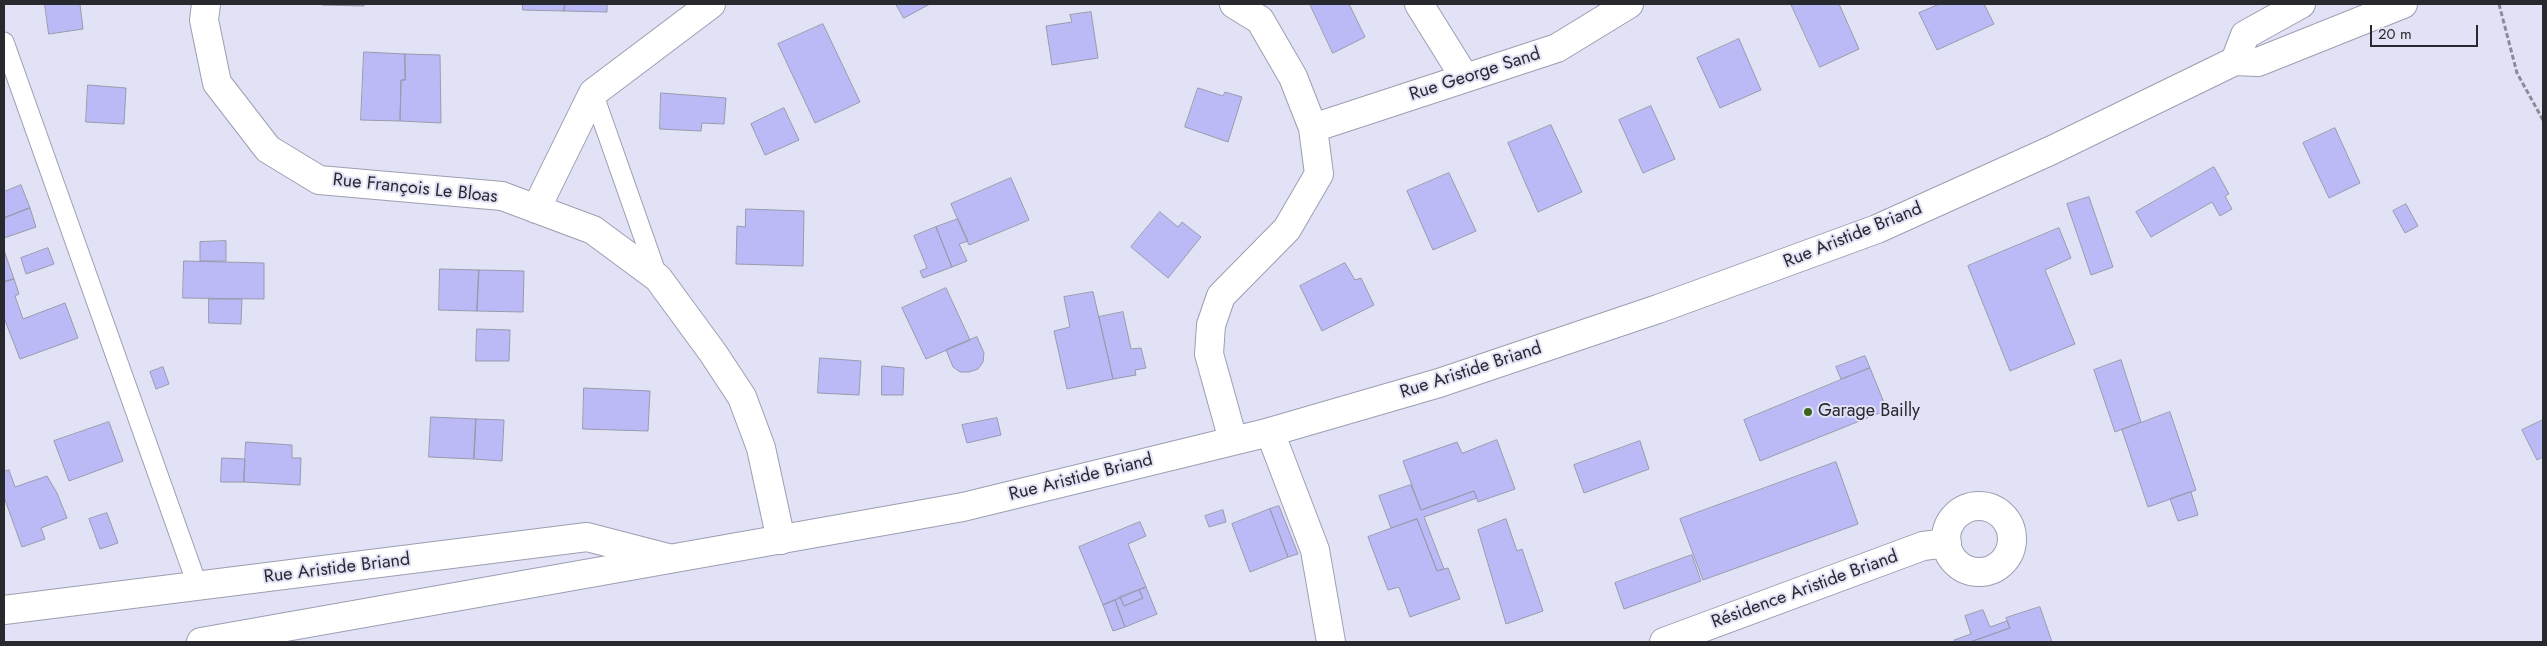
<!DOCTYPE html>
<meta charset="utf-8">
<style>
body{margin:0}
#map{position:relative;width:2547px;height:646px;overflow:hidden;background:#e1e2f6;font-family:Jost,sans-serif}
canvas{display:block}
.frame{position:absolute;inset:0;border:5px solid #28282f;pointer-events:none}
.scale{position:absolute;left:2370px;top:25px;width:108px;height:22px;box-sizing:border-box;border:2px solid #28282f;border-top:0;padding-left:6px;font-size:15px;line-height:18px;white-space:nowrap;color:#28282f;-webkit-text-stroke:4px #e1e2f6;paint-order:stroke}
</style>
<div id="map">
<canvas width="2547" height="646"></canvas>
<div class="frame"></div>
<div class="scale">20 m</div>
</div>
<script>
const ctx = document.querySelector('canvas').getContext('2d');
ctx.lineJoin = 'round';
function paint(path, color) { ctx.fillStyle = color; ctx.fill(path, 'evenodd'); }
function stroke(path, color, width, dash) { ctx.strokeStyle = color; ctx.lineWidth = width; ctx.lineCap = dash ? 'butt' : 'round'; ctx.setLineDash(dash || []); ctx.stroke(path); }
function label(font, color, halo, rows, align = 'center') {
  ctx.font = font + ' Jost,sans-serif'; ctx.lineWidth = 4; ctx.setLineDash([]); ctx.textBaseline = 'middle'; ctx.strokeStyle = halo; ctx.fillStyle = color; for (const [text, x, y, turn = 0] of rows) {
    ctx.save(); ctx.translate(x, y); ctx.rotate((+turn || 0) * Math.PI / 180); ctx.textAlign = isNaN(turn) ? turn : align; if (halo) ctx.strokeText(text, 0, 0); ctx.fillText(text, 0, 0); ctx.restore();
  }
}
const building = new Path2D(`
 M45 4H80L83 29 49 34Z
 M322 4H364V6L322 5Z
 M523 4H565L564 11 523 10Z
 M565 4H607V12L564 11Z
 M896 4H930L904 18Z
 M1310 4H1349L1365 37 1333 53Z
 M1791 4H1839L1859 49 1820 67Z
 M1940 4H1984L1994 24 1937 50 1919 13Z
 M1091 12 1098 58 1052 65 1046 26 1072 22 1070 15Z
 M823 24 860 102 815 123 778 44Z
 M1739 39 1761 90 1720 108 1697 58Z
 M364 52 405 54V80H401L400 121 361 120Z
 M405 54 440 55 441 123 400 121 401 80H405Z
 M88 85 126 88 124 124 86 122Z
 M1198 88 1223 96 1225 92 1242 97 1228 142 1185 127Z
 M661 93 726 98 724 124 702 123 701 131 660 129Z
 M1651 106 1675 159 1643 173 1619 120Z
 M784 108 799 140 765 155 751 124Z
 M1551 125 1582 192 1538 212 1508 143Z
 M2335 128 2360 183 2329 198 2303 143Z
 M2214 167 2229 194 2225 196 2232 209 2220 216 2212 202 2151 237 2136 212Z
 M1449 173 1476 231 1433 250 1407 191Z
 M1011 178 1029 220 969 245 951 204Z
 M21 185 30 208 4 218V192Z
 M2089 197 2113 267 2091 275 2067 204Z
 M2406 204 2418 226 2405 233 2393 211Z
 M30 208 36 227 4 238V218Z
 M746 209 804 211 803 266 736 264 737 226 745 227Z
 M1160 212 1178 227 1182 222 1201 237 1168 278 1131 247Z
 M958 219 968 241 959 244 967 261 952 267 936 227Z
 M936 227 952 267 923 278 920 271 927 268 914 236Z
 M2059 228 2071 258 2045 270 2075 344 2010 371 1968 266Z
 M226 241V261H200V242Z
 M48 248 54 264 26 274 21 258Z
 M4 250 14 279 4 282Z
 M184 261 264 263V299L183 298Z
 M1345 263 1355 280 1361 278 1374 305 1322 331 1300 286Z
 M440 269 479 270 477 311 439 310Z
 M479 270 524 271 523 312 477 311Z
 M14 279 19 294 15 296 23 319 65 303 78 338 20 359 4 318V282Z
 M946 288 970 340 926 359 902 308Z
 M1093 292 1113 379 1067 389 1054 331 1070 327 1064 297Z
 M209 299H242L241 324 209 323Z
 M1123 312 1131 349 1141 348 1146 368 1135 370 1136 375 1113 379 1099 317Z
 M477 329 510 330 509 361H476Z
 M977 337 984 353 983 362 978 369 969 372H960L953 367 946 350Z
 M1865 356 1870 368 1841 379 1836 367Z
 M820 358 861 361 859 395 818 393Z
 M2121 360 2141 422 2115 432 2094 370Z
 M882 366 904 368 903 395H882Z
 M163 367 169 384 156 389 150 372Z
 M1870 368 1887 410 1760 461 1744 420Z
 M584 388 650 391 648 431 583 429Z
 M2170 412 2196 490 2148 507 2122 430Z
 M431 417 476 419 474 459 429 457Z
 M997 418 1001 435 967 443 962 425Z
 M476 419 504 420 502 461 474 459Z
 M2543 420V457L2537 460 2522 430Z
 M109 422 123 461 69 481 54 441Z
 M1497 440 1515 489 1478 502 1474 491 1421 510 1403 461 1457 442 1462 453Z
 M1640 441 1649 469 1584 493 1574 465Z
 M246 442 292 445V458H301L300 485 244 482Z
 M222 458 245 459 244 482H221Z
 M1836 462 1858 524 1703 580 1680 519Z
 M9 470 15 487 47 476 57 493 67 518 41 528 45 539 22 547 4 497V472Z
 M1411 485 1421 510 1474 491 1477 498 1424 517 1444 569 1437 571 1417 519 1391 528 1379 496Z
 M2191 492 2198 515 2178 521 2170 499Z
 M1279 506 1298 554 1288 557 1270 509Z
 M1270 509 1288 557 1250 572 1232 524Z
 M1223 510 1226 522 1209 527 1205 516Z
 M107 513 118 543 100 549 89 519Z
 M1417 519 1437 571 1448 568 1460 599 1410 617 1399 587 1388 590 1368 537Z
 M1506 519 1517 551 1522 549 1543 611 1506 624 1478 530Z
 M1140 522 1146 536 1128 544 1146 587 1103 605 1079 547Z
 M1692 555 1701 581 1624 609 1615 583Z
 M1146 587 1157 614 1125 627 1115 600 1120 597 1124 606 1143 598 1139 590Z
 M1139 590 1143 598 1124 606 1120 597Z
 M1115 600 1125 627 1113 631 1103 605Z
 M2040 607 2052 642H1970L2010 628 2006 618Z
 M1983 610 1990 627 2007 621 2010 628 1970 642H1955L1954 640 1971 634 1965 616Z`);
paint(building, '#bbbaf6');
stroke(building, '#999aad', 1);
const service = new Path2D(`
 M4 42 198 587
 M593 93 658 278`);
const minor = new Path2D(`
 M206 4 204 20 217 83 268 149 319 180 502 196 593 230 658 278 713 353 742 397 761 448 781 540
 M1419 4 1465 78
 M1313 128 1557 48 1629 4
 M536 209 593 93 711 4
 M1270 432 1315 550 1331 642
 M1233 440 1209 354 1211 325 1221 296 1287 229 1319 174 1313 128 1293 77 1260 20 1234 4
 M1946 539a33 33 0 1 1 66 0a33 33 0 1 1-66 0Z
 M4 610 587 537 668 558
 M1664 642 1923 546 1947 543`);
const secondary = new Path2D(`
 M2235 61 2245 35 2301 4
 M201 642 963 507 1270 432 1439 383 1658 309 1877 229 2052 150 2235 61 2258 62 2403 4`);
stroke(service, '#9d9eb1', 21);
stroke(minor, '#9d9eb1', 30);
stroke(secondary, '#9d9eb1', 30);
stroke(new Path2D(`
 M2499 4 2517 73 2543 120`), '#8b8c9a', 3, [5, 2.5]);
stroke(service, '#fff', 19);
stroke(minor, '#fff', 28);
stroke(secondary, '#fff', 28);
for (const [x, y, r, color] of [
 [1808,412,5,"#3c6420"]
]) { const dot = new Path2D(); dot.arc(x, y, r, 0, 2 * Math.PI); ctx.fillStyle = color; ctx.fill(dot); stroke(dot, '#e1e2f6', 2); }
label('18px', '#28282f', '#e1e2f6', [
 ["Rue George Sand",1475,75,-18],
 ["Rue François Le Bloas",415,189,6],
 ["Rue Aristide Briand",1853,236,-22],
 ["Rue Aristide Briand",1471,371,-18],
 ["Rue Aristide Briand",1081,478,-14],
 ["Rue Aristide Briand",337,569,-7],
 ["Résidence Aristide Briand",1805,590,-20]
]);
label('18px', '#28282f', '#e1e2f6', [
 ["Garage Bailly",1818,412]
], 'left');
</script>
